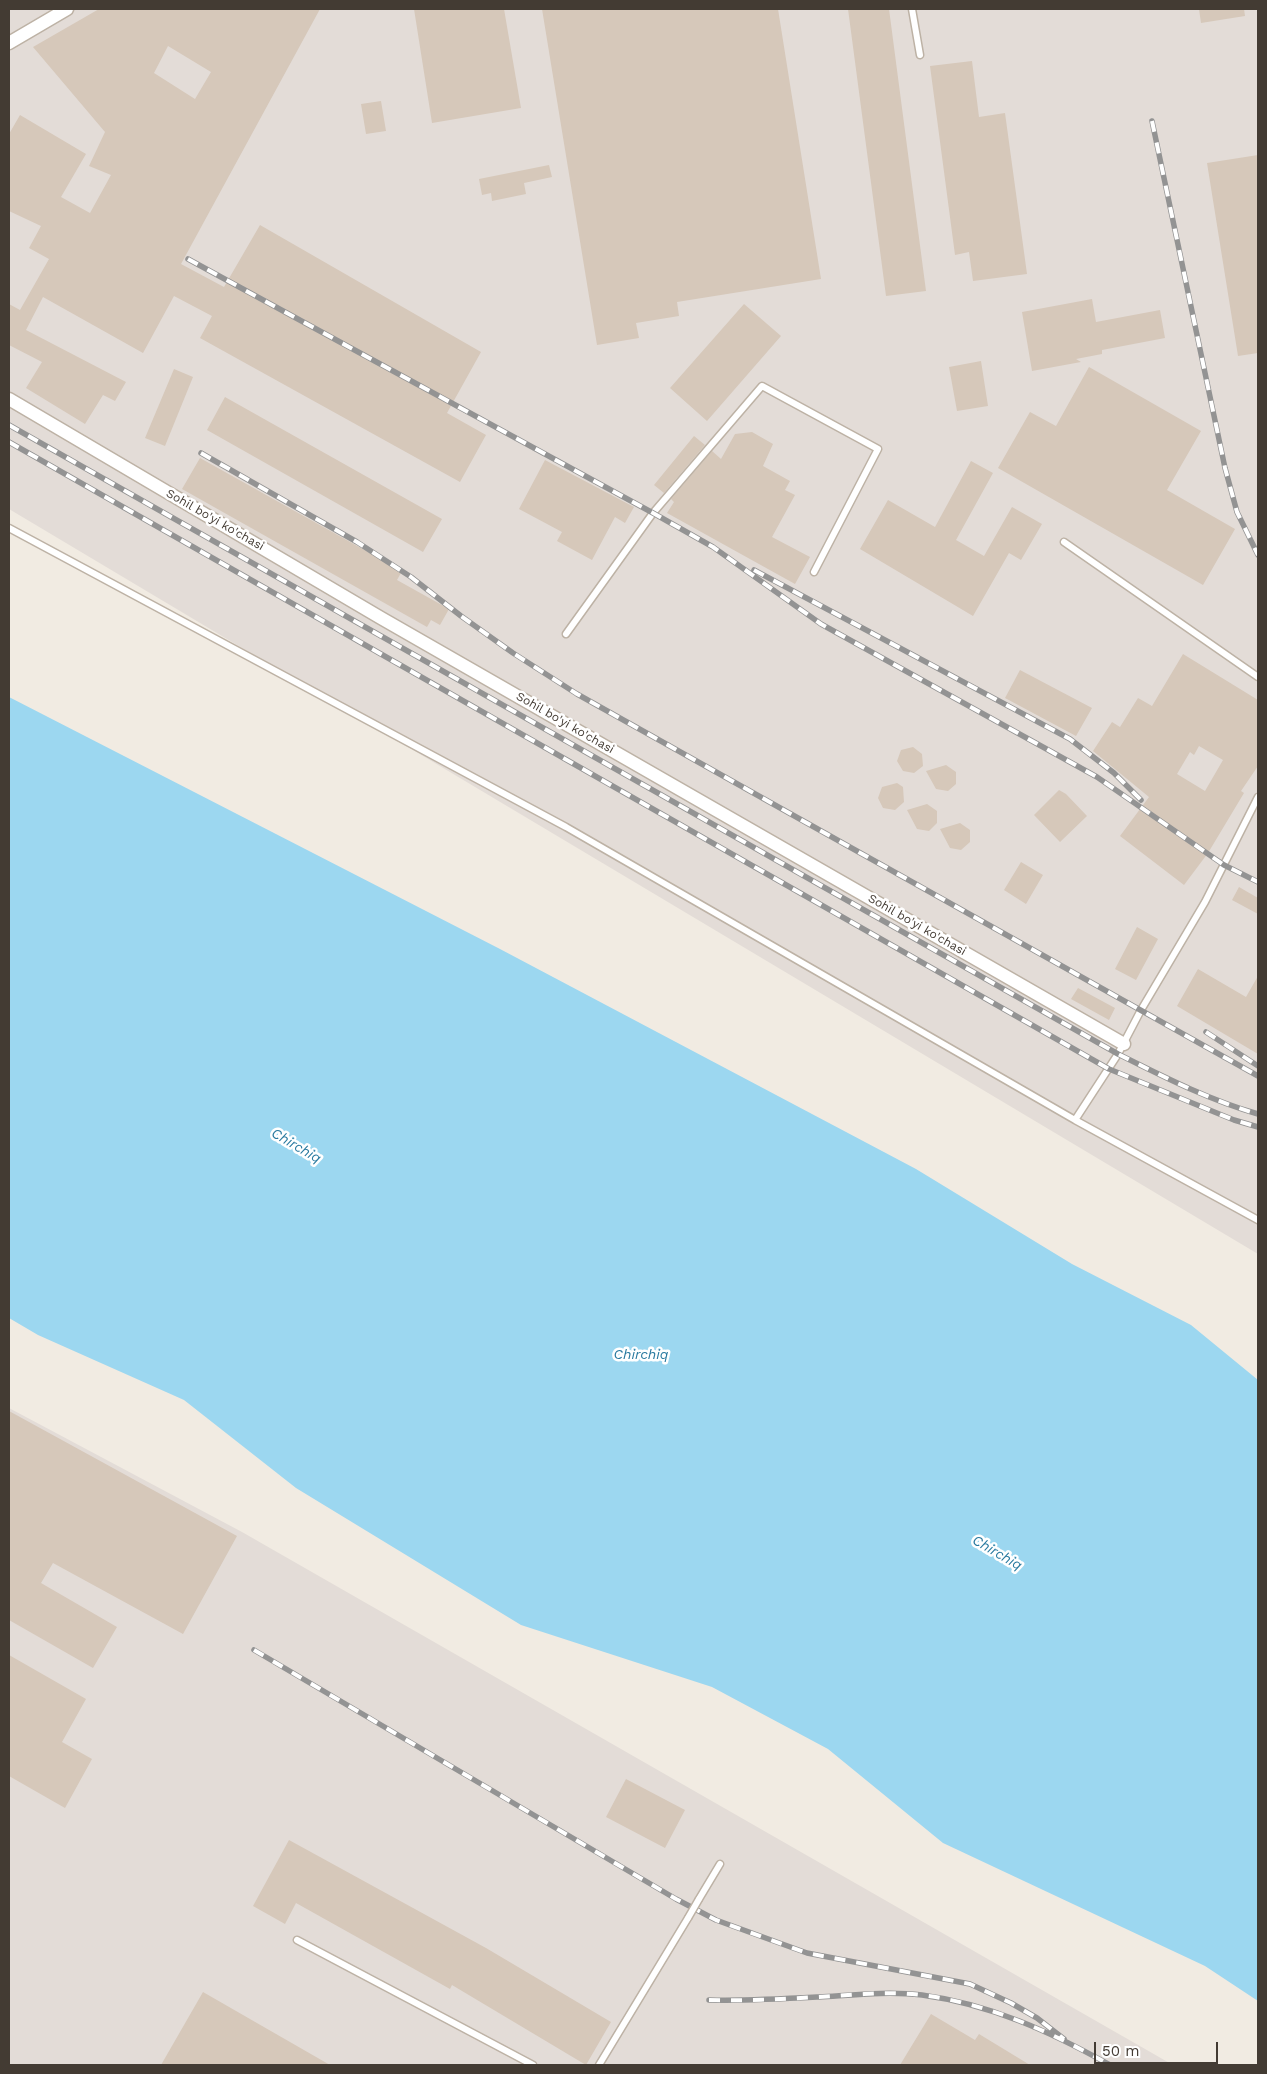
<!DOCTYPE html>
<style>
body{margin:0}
#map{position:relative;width:1267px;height:2074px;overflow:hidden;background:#f1ebe2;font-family:"Work Sans",sans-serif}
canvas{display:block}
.frame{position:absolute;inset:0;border:10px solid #433b33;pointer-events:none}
.scale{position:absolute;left:1094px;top:2042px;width:124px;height:22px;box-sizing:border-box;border:2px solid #433b33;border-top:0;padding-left:6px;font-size:15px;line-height:18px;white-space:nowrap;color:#433b33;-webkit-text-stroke:4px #fff;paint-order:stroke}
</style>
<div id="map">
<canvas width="1267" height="2074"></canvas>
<div class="frame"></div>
<div class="scale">50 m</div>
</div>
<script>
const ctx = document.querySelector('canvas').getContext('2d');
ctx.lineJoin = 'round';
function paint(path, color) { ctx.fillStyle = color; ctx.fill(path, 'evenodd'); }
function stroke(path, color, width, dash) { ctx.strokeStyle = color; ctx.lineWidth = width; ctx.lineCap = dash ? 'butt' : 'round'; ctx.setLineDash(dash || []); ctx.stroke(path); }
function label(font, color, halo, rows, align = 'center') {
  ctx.font = font + ' "Work Sans",sans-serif'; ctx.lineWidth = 5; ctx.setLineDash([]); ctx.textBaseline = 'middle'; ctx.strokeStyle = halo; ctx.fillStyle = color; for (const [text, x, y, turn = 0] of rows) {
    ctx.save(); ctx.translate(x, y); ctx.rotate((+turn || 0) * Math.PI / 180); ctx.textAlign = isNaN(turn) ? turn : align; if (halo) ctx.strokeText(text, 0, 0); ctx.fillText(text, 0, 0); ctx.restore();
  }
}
paint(new Path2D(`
 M9 9H1258V1254L9 509Z
 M9 1408 242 1532 1173 2065H9Z`), '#e3dcd7');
paint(new Path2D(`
 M9 697 500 949 916 1169 1072 1264 1191 1325 1258 1380V2001L1205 1966 943 1843 828 1749 712 1687 521 1625 296 1488 184 1400 38 1335 9 1318Z`), '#9cd7f0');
paint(new Path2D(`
 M99 9H320L181 264 224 287 260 225 481 352 447 413 486 435 460 482 200 338 212 316 174 296 143 353 43 297 26 330 126 382 115 401 103 395 85 424 26 388 42 362 9 345V304L20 310 49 259 29 248 41 226 9 211V134L20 115 86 154 61 197 90 213 111 175 89 166 105 132 33 47ZM168 46 211 72 195 99 154 73Z
 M414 9H504L521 108 432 123Z
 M542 9H778L821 279 677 302 679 316 636 323 639 338 597 345Z
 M848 9H889L926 291 886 296Z
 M1199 9H1244L1245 16 1201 23Z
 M972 61 979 117 1005 113 1027 274 973 281 969 252 955 255 930 66Z
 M381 101 386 131 366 134 361 104Z
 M1258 155V353L1238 356 1207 163Z
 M549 165 552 177 524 183 526 194 492 201 491 193 482 195 479 179Z
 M1092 299 1096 322 1160 310 1165 338 1102 350V354L1076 359 1081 362 1032 371 1022 312Z
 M744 304 781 336 707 421 670 388Z
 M981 361 988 406 957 411 949 367Z
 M1089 367 1201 431 1167 490 1235 529 1203 585 998 468 1030 412 1056 426Z
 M174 369 193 377 165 446 145 438Z
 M225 397 442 519 423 552 207 430Z
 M752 432 773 444 763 466 790 481 785 490 795 495 772 537 810 557 795 584 667 513 674 502 671 499 712 451 721 459 735 434Z
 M694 436 705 445 664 493 654 485Z
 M200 458 402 571 397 580 449 609 440 625 431 620 427 627 182 489Z
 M545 460 634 507 625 523 615 517 592 560 557 541 562 532 519 509Z
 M971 461 993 473 956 540 984 556 1012 507 1042 524 1021 560 1009 553 973 616 860 549 888 500 935 527Z
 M1183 654 1258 700V766L1241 791 1244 793 1208 853 1184 885 1120 836 1149 797 1093 751 1112 722 1120 727 1138 698 1152 706ZM1199 746 1223 760 1205 791 1177 774 1190 752 1194 755Z
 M1020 670 1092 708 1076 736 1005 698Z
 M913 747 922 754 923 766 914 773 903 771 897 761 901 750Z
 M946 765 956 772V784L948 791 936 789 926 771Z
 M897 783 903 787 904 802 895 810 883 808 878 798 882 787Z
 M1059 790 1066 794 1087 816 1060 842 1034 815Z
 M927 804 937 811V823L929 831 917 829 907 810Z
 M960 823 970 830V842L961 850 950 848 940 829Z
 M1021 862 1043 875 1026 904 1004 890Z
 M1239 887 1258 898V914L1232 900Z
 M1137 927 1158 939 1136 980 1115 969Z
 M1198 969 1246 997 1258 976V1054L1177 1006Z
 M1078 988 1115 1008 1109 1020 1071 999Z
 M9 1411 237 1536 183 1634 53 1563 41 1583 117 1627 93 1668 9 1620Z
 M9 1655 86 1699 62 1742 92 1759 65 1808 9 1776Z
 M626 1779 685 1810 665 1848 606 1817Z
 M289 1840 486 1948 611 2022 586 2065 452 1985 450 1989 296 1903 285 1924 253 1906Z
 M203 1992 330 2065H161Z
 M931 2014 975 2040 979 2034 1030 2065H900Z`), '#d6c8ba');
const lane = new Path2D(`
 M912 9 920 55
 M9 528 566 827 1075 1120 1258 1220
 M1064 542 1258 677
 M566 634 653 513 762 386 878 449 814 572
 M1075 1120 1118 1054 1141 1010 1205 902 1258 797
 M699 1899 720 1864
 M297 1940 533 2065
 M599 2065 688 1918`);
const street = new Path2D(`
 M9 43 67 9
 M9 399 381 618 1124 1044`);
stroke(lane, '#bdb2a5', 9);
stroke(street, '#bdb2a5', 15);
stroke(lane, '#fff', 6);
stroke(street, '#fff', 12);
const rail = new Path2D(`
 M1152 121 1225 468 1237 512 1258 555
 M188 259 653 513 713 547 821 624 1097 777 1224 865 1258 882
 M9 425 1118 1054C1164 1077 1209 1100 1258 1114
 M9 442 1109 1069 1234 1120 1258 1127
 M201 453 357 542 411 577 461 616 513 653 577 694 1258 1076
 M754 570 1070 739 1114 773 1141 800
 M1206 1032 1258 1066
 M254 1650 676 1899 716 1920 807 1953 970 1984 1011 2003 1037 2018 1064 2039
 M709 2000C746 2001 782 1999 819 1997 853 1995 888 1991 922 1995 990 2004 1051 2032 1110 2065`);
stroke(rail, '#939393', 5.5);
stroke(rail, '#fff', 4, [11]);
const laneBridge = new Path2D(`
 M688 1918 699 1899`);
stroke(laneBridge, '#bdb2a5', 9, []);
stroke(laneBridge, '#fff', 6);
label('12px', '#433b33', '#fff', [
 ["Sohil bo'yi ko'chasi",215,520,30],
 ["Sohil bo'yi ko'chasi",565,723,30],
 ["Sohil bo'yi ko'chasi",917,925,30]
]);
label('italic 14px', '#28799f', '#fff', [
 ["Chirchiq",296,1146,30],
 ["Chirchiq",641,1355],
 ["Chirchiq",997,1553,30]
]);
</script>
